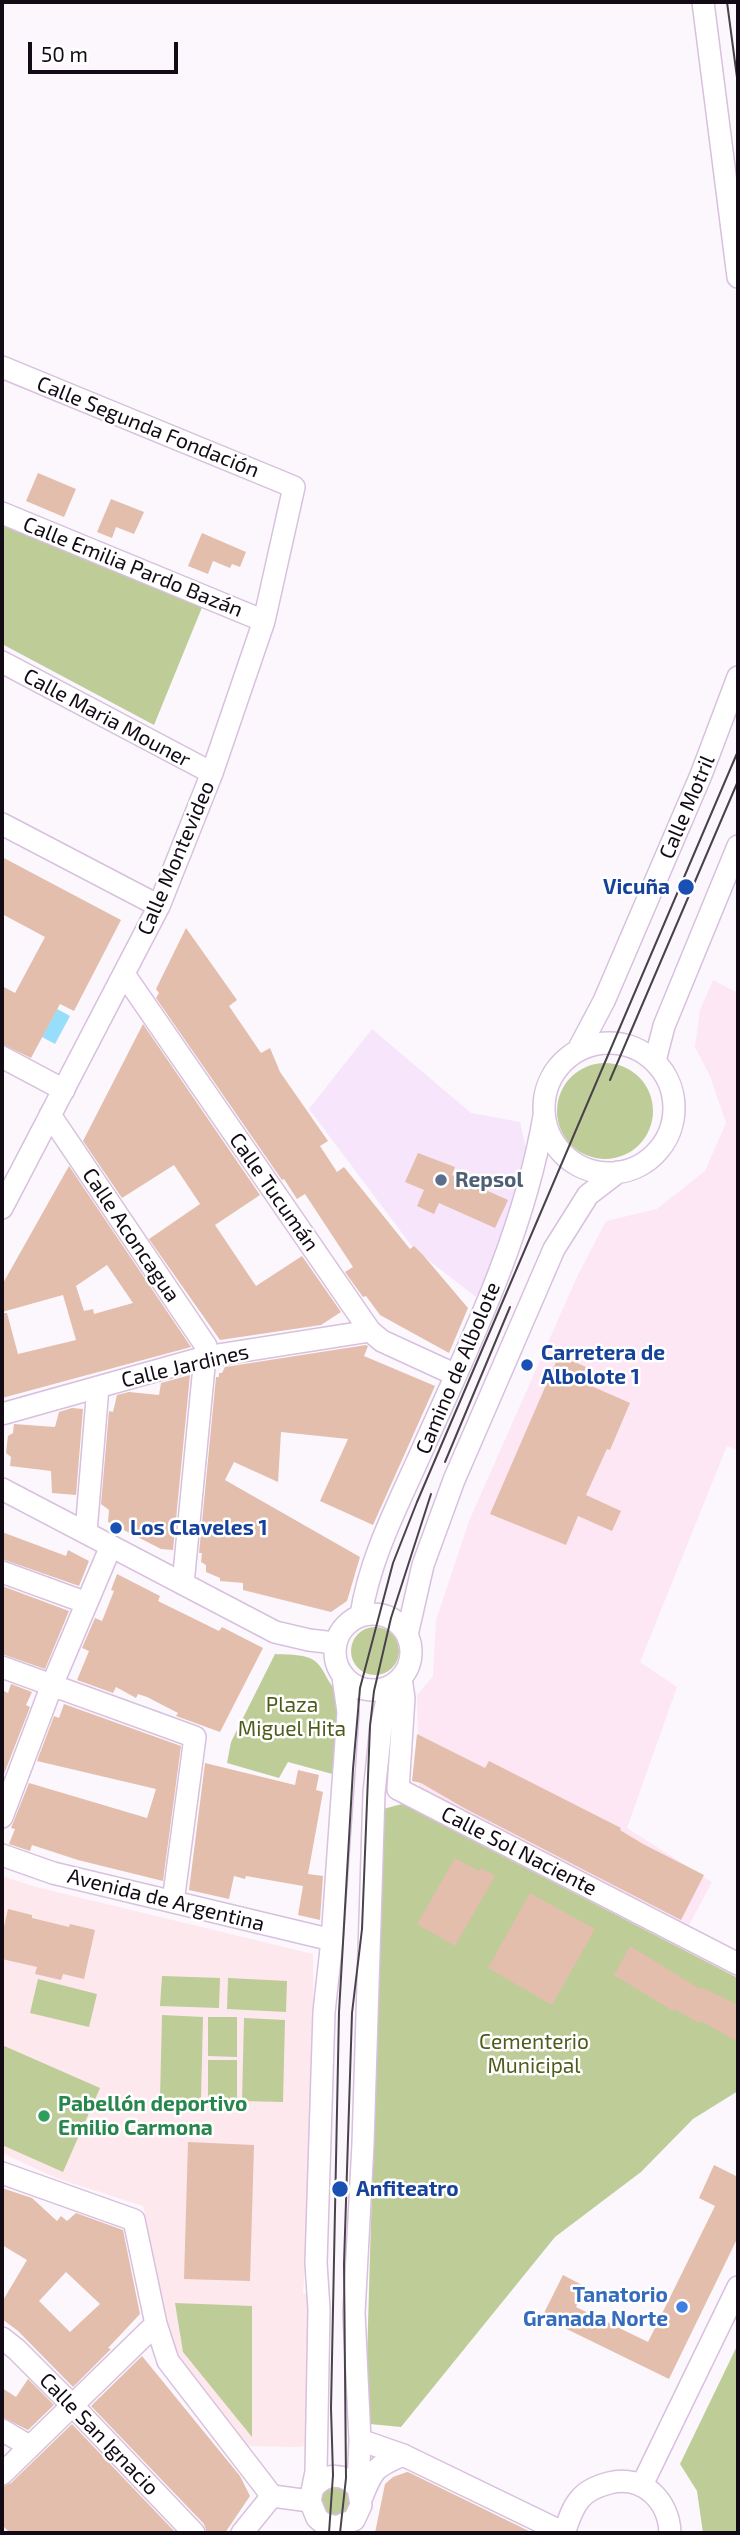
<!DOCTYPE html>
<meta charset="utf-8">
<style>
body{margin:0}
#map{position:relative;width:740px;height:2535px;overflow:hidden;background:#fbf7fd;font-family:"Exo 2",sans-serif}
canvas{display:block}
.frame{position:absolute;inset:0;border:4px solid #120a14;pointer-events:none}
.scale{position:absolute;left:28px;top:42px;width:150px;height:32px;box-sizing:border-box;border:4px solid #120a14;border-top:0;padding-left:9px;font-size:21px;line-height:24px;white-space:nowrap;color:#120a14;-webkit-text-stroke:5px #fff;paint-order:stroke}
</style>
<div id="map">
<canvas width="740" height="2535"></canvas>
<div class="frame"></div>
<div class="scale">50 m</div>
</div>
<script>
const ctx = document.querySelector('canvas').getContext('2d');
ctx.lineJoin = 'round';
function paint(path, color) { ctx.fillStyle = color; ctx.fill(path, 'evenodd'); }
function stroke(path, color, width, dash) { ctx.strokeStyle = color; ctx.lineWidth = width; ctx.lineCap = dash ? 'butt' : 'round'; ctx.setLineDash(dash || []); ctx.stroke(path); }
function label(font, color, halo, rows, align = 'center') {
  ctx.font = font + ' "Exo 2",sans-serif'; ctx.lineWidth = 5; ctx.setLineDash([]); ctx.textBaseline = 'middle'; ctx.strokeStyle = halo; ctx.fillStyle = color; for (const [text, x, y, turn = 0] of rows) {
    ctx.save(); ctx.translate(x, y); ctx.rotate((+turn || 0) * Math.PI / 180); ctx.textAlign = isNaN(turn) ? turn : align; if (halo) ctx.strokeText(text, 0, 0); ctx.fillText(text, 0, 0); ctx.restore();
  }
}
paint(new Path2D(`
 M372 1029 471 1113 520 1122 526 1149 514 1212 476 1297 414 1249 309 1109Z`), '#f7e5fb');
paint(new Path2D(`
 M713 980 738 993V1450L727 1446 640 1662 677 1687 627 1828 712 1882 689 1925 419 1787 417 1695 433 1676 436 1620 469 1521 577 1277 606 1221 657 1209 705 1171 726 1123 710 1076 695 1047 700 1010Z`), '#fde7f5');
paint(new Path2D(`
 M2 1876 36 1887 313 1954 315 2142 303 2293 310 2295 305 2445 300 2447 248 2446 174 2356 143 2206 56 2178 2 2153Z`), '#fde8ee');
paint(new Path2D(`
 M2 523 203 605 154 725 2 644Z
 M557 1111a48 48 0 1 1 96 0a48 48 0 1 1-96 0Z
 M351 1651a24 24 0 1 1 48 0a24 24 0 1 1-48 0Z
 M275 1654C288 1655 310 1653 319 1665 327 1675 328 1684 339 1693L336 1775 288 1762 279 1778 227 1763 231 1742Z
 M402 1804 738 1978V2091L693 2119 641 2172 555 2237 401 2427 370 2424 367 2359 383 1809Z
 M162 1976 220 1978 219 2008 160 2006Z
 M228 1978 287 1981 286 2012 227 2009Z
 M38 1979 97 1994 89 2027 30 2013Z
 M162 2015 203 2017 201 2099 160 2098Z
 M208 2017H237V2057L208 2056Z
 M244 2018 285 2020 283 2102 242 2101Z
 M2 2045 100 2088 63 2172 2 2145Z
 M208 2060H237V2100H208Z
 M175 2303 252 2306V2437L183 2352Z
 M738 2344V2533H703L697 2491 680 2464Z
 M320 2502a15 15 0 1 1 30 0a15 15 0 1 1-30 0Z`), '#becc97');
paint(new Path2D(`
 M57 1009 70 1016 55 1044 42 1037Z`), '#96def9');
paint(new Path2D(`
 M38 473 76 489 64 517 26 501Z
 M111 499 144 512 134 534 116 527 112 538 97 532Z
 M202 533 246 552 240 567 232 564 230 568 213 561 208 574 188 566Z
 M2 857 121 920 74 1011 60 1004 31 1058 2 1044V986L15 993 45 937 2 914Z
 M186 928 237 1000 229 1006 261 1053 270 1048 280 1072 328 1141 320 1146 337 1172 344 1167 410 1249 414 1246 423 1255 468 1308 449 1353 380 1315 366 1296 363 1297 345 1272 353 1267 305 1194 297 1199 284 1179 282 1180 156 998 159 993 156 989Z
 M143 1024 260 1195 215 1225 256 1286 302 1256 341 1312 321 1325 220 1340 149 1239 200 1204 174 1165 122 1198 83 1141Z
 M418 1153 455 1167 452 1175 508 1200 495 1228 439 1203 434 1214 417 1206 424 1190 405 1182Z
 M69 1166 191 1347 2 1398V1313H7L18 1354 76 1340 63 1295 2 1312V1285ZM107 1265 133 1303 94 1314 93 1309 84 1311 76 1286Z
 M366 1345 368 1346 364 1356 435 1386 373 1525 320 1501 348 1439 281 1432 278 1482 234 1462 225 1480 360 1557 347 1601 331 1612 243 1590V1583L220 1581V1578L206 1572V1565L201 1562 202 1553H199L216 1377H219V1373H222L225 1367Z
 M559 1355 586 1367 580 1381 630 1403 610 1450 607 1449 586 1495 621 1511 612 1531 578 1516 566 1545 490 1514Z
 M190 1375 173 1550 161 1549 108 1522 109 1510 101 1504 109 1411 113 1412 117 1395 129 1392 159 1395 161 1383Z
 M72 1408 83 1409 76 1495 52 1493 51 1471 10 1466 11 1457 6 1453 8 1436 13 1433 14 1424 55 1427 59 1412Z
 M2 1532 66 1556 68 1550 89 1561 79 1586 2 1559Z
 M117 1574 160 1596 158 1601 219 1631 222 1627 263 1648 220 1732 176 1716 178 1713 147 1697 138 1694 136 1698 116 1687 113 1693 77 1680 89 1651 82 1648 95 1618 102 1621 114 1591 111 1590Z
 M2 1586 69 1611 45 1669 2 1654Z
 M11 1684 32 1692 26 1705 30 1707 4 1774 2 1773V1690L8 1693Z
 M64 1704 181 1746 163 1881 78 1860 32 1845 30 1851 9 1844 15 1829 11 1828 29 1783 147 1818 156 1789 37 1761 54 1716 59 1718Z
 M417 1734 485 1768 489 1761 621 1828 620 1830 643 1844 704 1875 681 1920 464 1808 421 1783 412 1781Z
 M205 1763 295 1785 298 1770 319 1775 316 1790 323 1792 308 1874 323 1876 320 1920 298 1915 303 1886 246 1876 245 1879 234 1876 229 1899 189 1890Z
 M455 1858 479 1871 481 1868 495 1876 455 1946 417 1924Z
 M530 1893 595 1929 552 2005 488 1968Z
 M8 1909 32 1915V1918L69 1927 70 1924 95 1930 84 1979 63 1974 61 1980 35 1974 37 1967 2 1959V1936Z
 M630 1946 700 1989 701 1987 738 2005V2042L701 2021 699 2023 674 2009 673 2011 614 1975Z
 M188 2142 254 2145 250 2281 184 2279Z
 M714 2165 738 2177V2237L669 2379 542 2317 563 2275 586 2287 576 2307 648 2342 715 2206 699 2198Z
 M2 2188 32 2198 57 2221 61 2216 67 2221 76 2213 123 2230 140 2314 108 2348 111 2349 73 2387 18 2331 2 2319V2302L27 2260 2 2245ZM66 2272 100 2304 70 2332 39 2301Z
 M142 2356 240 2476 250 2496 225 2533H207L204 2524 91 2406Z
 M28 2379 54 2405 28 2430 2 2417V2388L16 2397Z
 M72 2424 176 2533H10L2 2525V2487L11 2483Z
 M407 2472H408L533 2533H375L385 2484 393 2477Z`), '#e3beac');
const minor = new Path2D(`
 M703 2 738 277
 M2 367 294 487 264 621 212 773 159 906 2 1208
 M2 513 264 621
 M2 662 212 773
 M2 824 159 906
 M124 974 370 1331 382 1341 456 1375
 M544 1108a65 65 0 1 1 130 0a65 65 0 1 1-130 0Z
 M578 1050 604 1001 701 775 738 677
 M2 1057 64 1090
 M655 1061 664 1026 738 846
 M50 1115 206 1346 183 1584
 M2 1414 205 1357 370 1331
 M2 1489 275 1632 309 1640 335 1643
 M86 1532 98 1387
 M2 1572 87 1603
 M335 1652a38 38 0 1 1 76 0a38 38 0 1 1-76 0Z
 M361 1615C370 1556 400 1501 424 1446 472 1339 524 1233 544 1116
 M407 1635 423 1565 454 1480 554 1249 588 1195 618 1172
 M2 1667 195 1737 173 1902
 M343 1677 348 1712 332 1940 324 2012 316 2263 319 2309 316 2472 310 2501 317 2518 323 2523 336 2527 354 2520 361 2505 358 2488 360 2440 354 2313 363 2144 374 1793 381 1727 386 1704 395 1684
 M401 1678 404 1698 398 1789 738 1964
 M2 1817 52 1685 111 1546
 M2 1855 53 1873 332 1940
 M2 2173 134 2220 156 2324 168 2361 272 2496 310 2501
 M2 2338 16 2349 73 2406 194 2533
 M2 2430 29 2446
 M360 2440 403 2455 564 2533
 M2 2474 156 2324
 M642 2485 738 2287
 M313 2488C327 2472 344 2473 358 2488
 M362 2497C373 2469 375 2467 403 2455
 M242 2533 272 2496
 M564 2533C568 2522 572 2508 580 2499 587 2490 598 2486 609 2483 643 2474 669 2501 670 2533`);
stroke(minor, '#d8c0de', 24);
stroke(minor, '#fff', 21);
stroke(new Path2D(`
 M727 2 738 85
 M738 2V4
 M610 1080 738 781
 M445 1462 510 1307
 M329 2533 333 2475 331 2408 339 2012 353 1769 360 1688 393 1563 417 1502 738 751
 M340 2533 346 2478 344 2264 352 2013 362 1929 370 1726 374 1691 391 1618 431 1494`), '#49424b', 2);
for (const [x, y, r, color] of [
 [686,887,9,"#1a4fb4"],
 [441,1180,7,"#5c6f8a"],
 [527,1365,7,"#1a4fb4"],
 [116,1528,7,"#1a4fb4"],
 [44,2116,7,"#2e9e5b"],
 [340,2189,9,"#1a4fb4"],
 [682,2307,7,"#3f7fe0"]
]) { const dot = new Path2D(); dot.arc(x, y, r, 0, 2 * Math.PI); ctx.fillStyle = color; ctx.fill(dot); stroke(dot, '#fff', 2.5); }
label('21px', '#120a14', '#fff', [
 ["Calle Segunda Fondación",148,427,22],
 ["Calle Emilia Pardo Bazán",133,567,22],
 ["Calle Maria Mouner",107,718,28],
 ["Calle Motril",687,807,-67],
 ["Calle Montevideo",176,858,-67],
 ["Calle Tucumán",274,1192,55],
 ["Calle Aconcagua",131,1235,56],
 ["Calle Jardines",185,1366,-13],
 ["Camino de Albolote",458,1368,-67],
 ["Calle Sol Naciente",519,1851,27],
 ["Avenida de Argentina",166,1900,14],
 ["Calle San Ignacio",99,2434,46]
]);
label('bold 21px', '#164399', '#fff', [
 ["Vicuña",670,887,"right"],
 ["Carretera de",541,1353],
 ["Albolote 1",541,1377],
 ["Los Claveles 1",130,1528],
 ["Anfiteatro",356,2189]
], 'left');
label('bold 21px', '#4e5e75', '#fff', [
 ["Repsol",455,1180]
], 'left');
label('21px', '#4f5b1b', '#fff', [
 ["Plaza",292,1705],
 ["Miguel Hita",292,1729],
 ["Cementerio",534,2042],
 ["Municipal",534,2066]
]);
label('bold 21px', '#27864d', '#fff', [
 ["Pabellón deportivo",58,2104],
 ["Emilio Carmona",58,2128]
], 'left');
label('bold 21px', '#366cbe', '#fff', [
 ["Tanatorio",668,2295],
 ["Granada Norte",668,2319]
], 'right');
</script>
